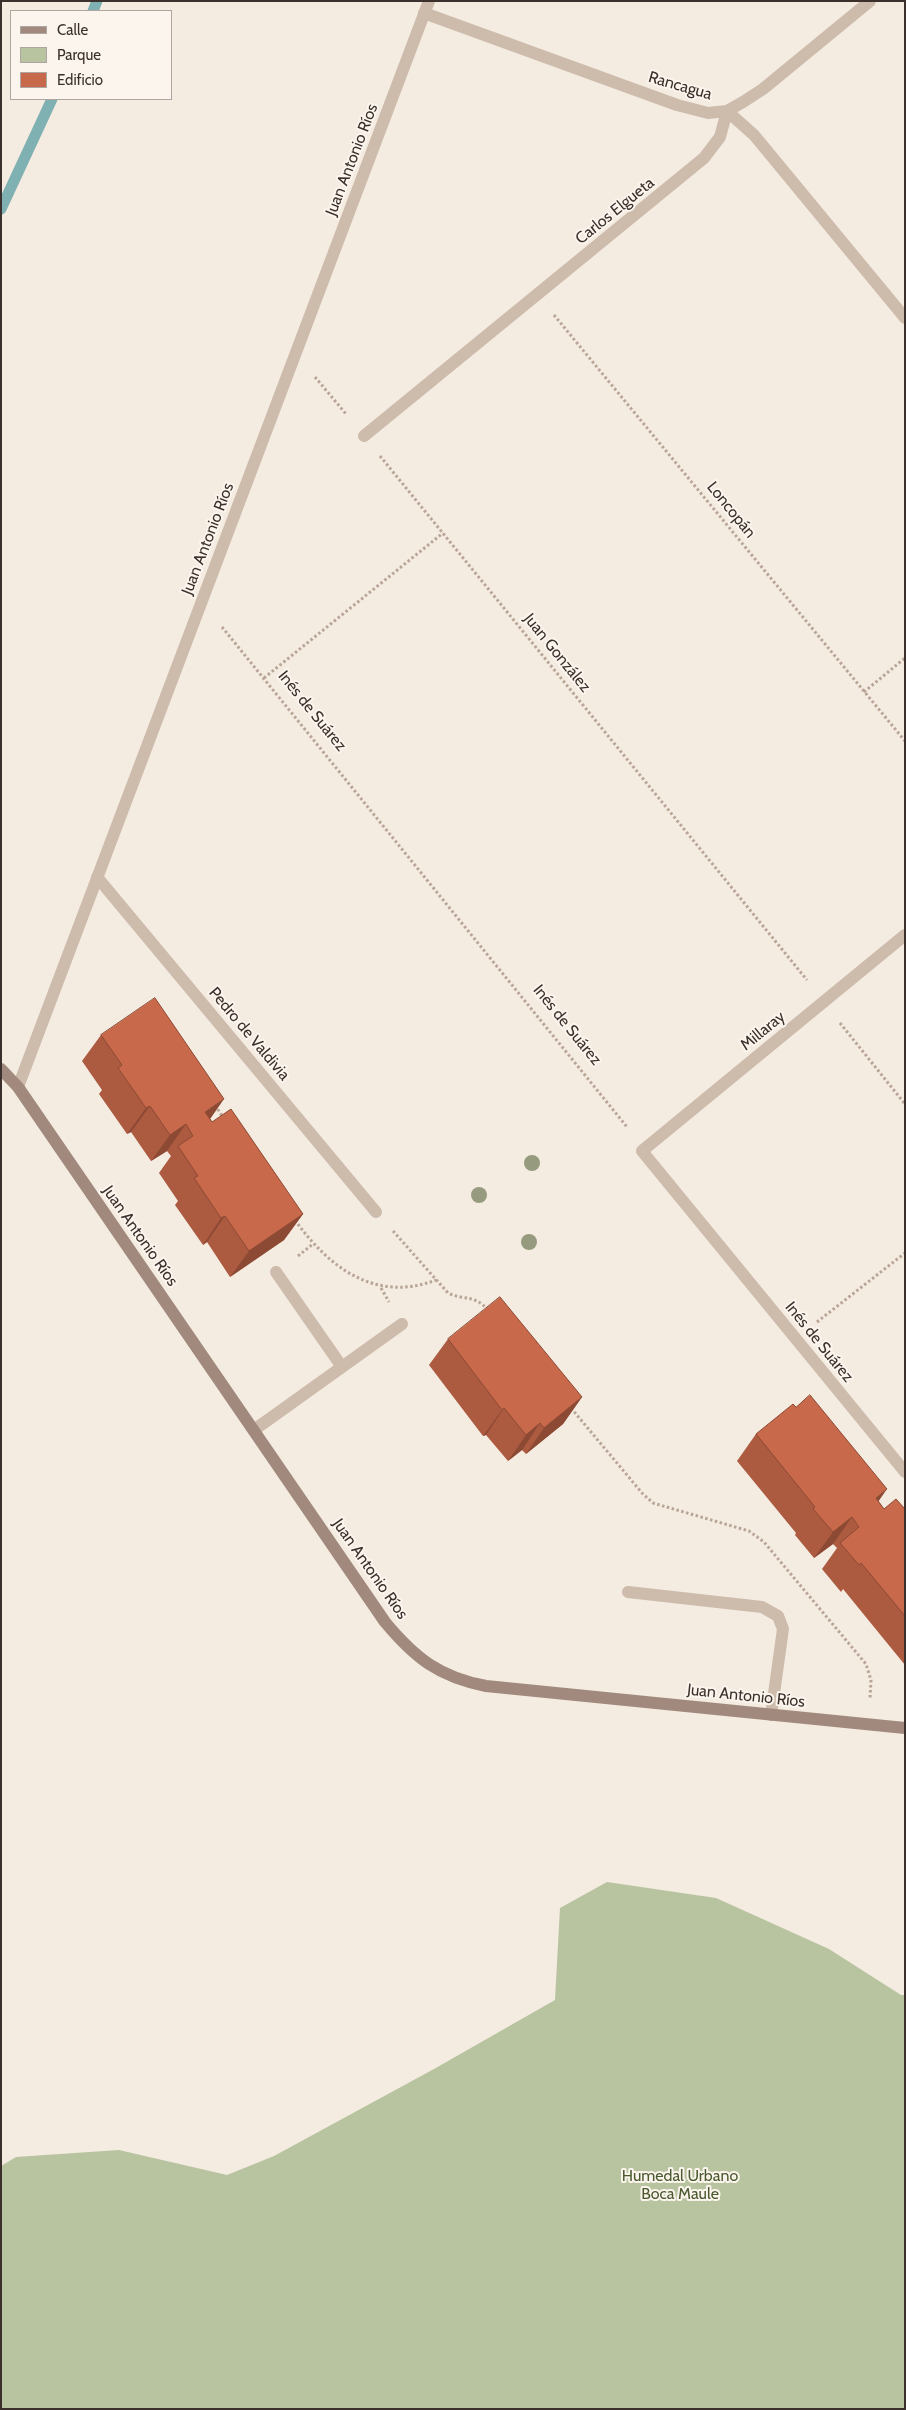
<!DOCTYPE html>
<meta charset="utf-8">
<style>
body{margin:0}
#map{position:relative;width:906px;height:2410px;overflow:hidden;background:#f4ebe1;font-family:Cabin,sans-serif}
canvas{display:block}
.frame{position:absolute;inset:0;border:2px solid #3b302b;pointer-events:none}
.legend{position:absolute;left:10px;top:10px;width:162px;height:90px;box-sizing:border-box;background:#fbf5ee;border:1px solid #aea6a0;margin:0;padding:6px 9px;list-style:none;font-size:15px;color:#3b302b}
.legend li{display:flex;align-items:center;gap:10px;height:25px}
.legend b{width:25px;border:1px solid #aea6a0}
</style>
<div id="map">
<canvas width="906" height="2410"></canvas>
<div class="frame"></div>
<ul class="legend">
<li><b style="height:6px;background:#a18a7d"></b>Calle</li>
<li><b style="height:14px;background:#b8c4a0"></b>Parque</li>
<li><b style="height:14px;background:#c8694b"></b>Edificio</li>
</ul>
</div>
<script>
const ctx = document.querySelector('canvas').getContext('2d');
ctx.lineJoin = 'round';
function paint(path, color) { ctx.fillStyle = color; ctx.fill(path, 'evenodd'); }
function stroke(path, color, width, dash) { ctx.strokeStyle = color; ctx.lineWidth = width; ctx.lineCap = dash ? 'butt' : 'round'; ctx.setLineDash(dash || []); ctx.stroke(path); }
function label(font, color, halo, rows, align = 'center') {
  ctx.font = font + ' Cabin,sans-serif'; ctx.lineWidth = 4; ctx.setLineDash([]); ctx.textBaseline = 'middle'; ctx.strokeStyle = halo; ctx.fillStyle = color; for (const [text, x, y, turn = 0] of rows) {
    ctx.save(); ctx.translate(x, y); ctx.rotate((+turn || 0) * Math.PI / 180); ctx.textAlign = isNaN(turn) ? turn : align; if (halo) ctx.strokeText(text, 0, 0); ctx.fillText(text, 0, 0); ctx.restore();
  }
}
paint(new Path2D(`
 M607 1882 716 1898 829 1949 901 1995H905V2409H1V2166L16 2157 119 2150 227 2175 274 2156 434 2069 555 2000 560 1908Z`), '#b8c4a0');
stroke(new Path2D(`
 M93 11 97 1
 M1 209 52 99`), '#7fb0b2', 11);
stroke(new Path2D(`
 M554 315 905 741
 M315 377 346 414
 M380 456 807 980
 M222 627 627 1127
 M264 678 443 533
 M864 692 905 658
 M840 1023 905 1104
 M215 1105 224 1119
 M295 1220C329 1268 376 1303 436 1280
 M393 1231 448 1293C465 1301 474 1294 488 1310
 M298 1256 313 1244
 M381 1288 389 1302
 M817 1322 905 1253
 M571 1408 642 1493 653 1503 749 1531 764 1542 866 1664 871 1680 870 1699`), '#b9a596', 3, [2.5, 2.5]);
stroke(new Path2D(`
 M276 1272 342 1367
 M254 1430 402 1324
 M628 1592 762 1607 778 1616 783 1629 771 1715`), '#cdbbac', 12);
stroke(new Path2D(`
 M424 13 677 105 708 113 727 111 743 102 763 89 870 1
 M727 111 754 135 905 318
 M364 436 704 158 720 137 727 111
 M97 877 376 1212
 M905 935 642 1151 905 1472
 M18 1087 429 1`), '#cdbbac', 12);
stroke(new Path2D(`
 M1 1069 18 1087 385 1622C415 1658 439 1677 486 1686L905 1728`), '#a18a7d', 12);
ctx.fillStyle = '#969b7f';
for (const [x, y] of [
 [532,1163],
 [479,1195],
 [529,1242]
]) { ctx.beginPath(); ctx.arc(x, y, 8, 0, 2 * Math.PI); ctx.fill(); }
paint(new Path2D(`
 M101 1035 210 1119 212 1122 303 1214 284 1240 230 1277 207 1242 203 1245 175 1205 178 1201 159 1173 171 1156 167 1151 151 1161 131 1132 127 1134 99 1094 102 1090 82 1061Z
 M448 1339 582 1397 563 1424 526 1454 522 1450 508 1461 486 1435 483 1436 429 1365Z
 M756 1434 878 1501 884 1509H905V1665L843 1589 841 1592 822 1569 837 1548 833 1544 814 1558 795 1535 796 1533 737 1461Z`), '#ac5a40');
paint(new Path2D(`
 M224 1099 206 1125 205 1112Z
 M150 1106 131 1132 127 1134 146 1108Z
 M186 1124 167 1151 151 1161 170 1135Z
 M303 1214 284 1240 230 1277 249 1251Z
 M225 1216 207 1242 203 1245 221 1218Z
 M582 1397 563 1424 526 1454 544 1428Z
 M504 1408 486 1435 483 1436 502 1410Z
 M540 1423 522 1450 508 1461 526 1435Z
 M887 1489 869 1515 876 1498Z
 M852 1517 833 1544 814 1558 833 1532Z`), '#8c4a34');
const building = new Path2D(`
 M155 998 224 1099 205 1112 212 1122 231 1109 303 1214 249 1251 225 1216 221 1218 194 1178 198 1176 178 1146 193 1136 186 1124 170 1135 150 1106 146 1108 118 1068 122 1065 101 1035Z
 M500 1297 582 1397 544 1428 540 1423 526 1435 504 1408 502 1410 448 1339Z
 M810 1395 887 1489 876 1498 884 1509 896 1499 905 1509V1616L861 1563 859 1565 840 1543 859 1527 852 1517 833 1532 813 1509 815 1507 756 1434 793 1404 796 1407Z`);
paint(building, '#c8694b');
stroke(building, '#8c4a34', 1);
label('16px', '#3b302b', '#fbf5ee', [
 ["Rancagua",680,86,16],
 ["Juan Antonio Ríos",352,160,-69],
 ["Carlos Elgueta",615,211,-39],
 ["Loncopán",731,510,51],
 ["Juan Antonio Ríos",208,539,-69],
 ["Juan González",557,653,51],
 ["Inés de Suárez",312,711,51],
 ["Inés de Suárez",567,1025,51],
 ["Millaray",763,1031,-39],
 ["Pedro de Valdivia",249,1034,50],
 ["Juan Antonio Ríos",140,1236,55],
 ["Inés de Suárez",819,1342,51],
 ["Juan Antonio Ríos",370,1569,55],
 ["Juan Antonio Ríos",746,1696,6]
]);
label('16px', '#4a5a2e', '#fbf5ee', [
 ["Humedal Urbano",680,2176],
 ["Boca Maule",680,2194]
]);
</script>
